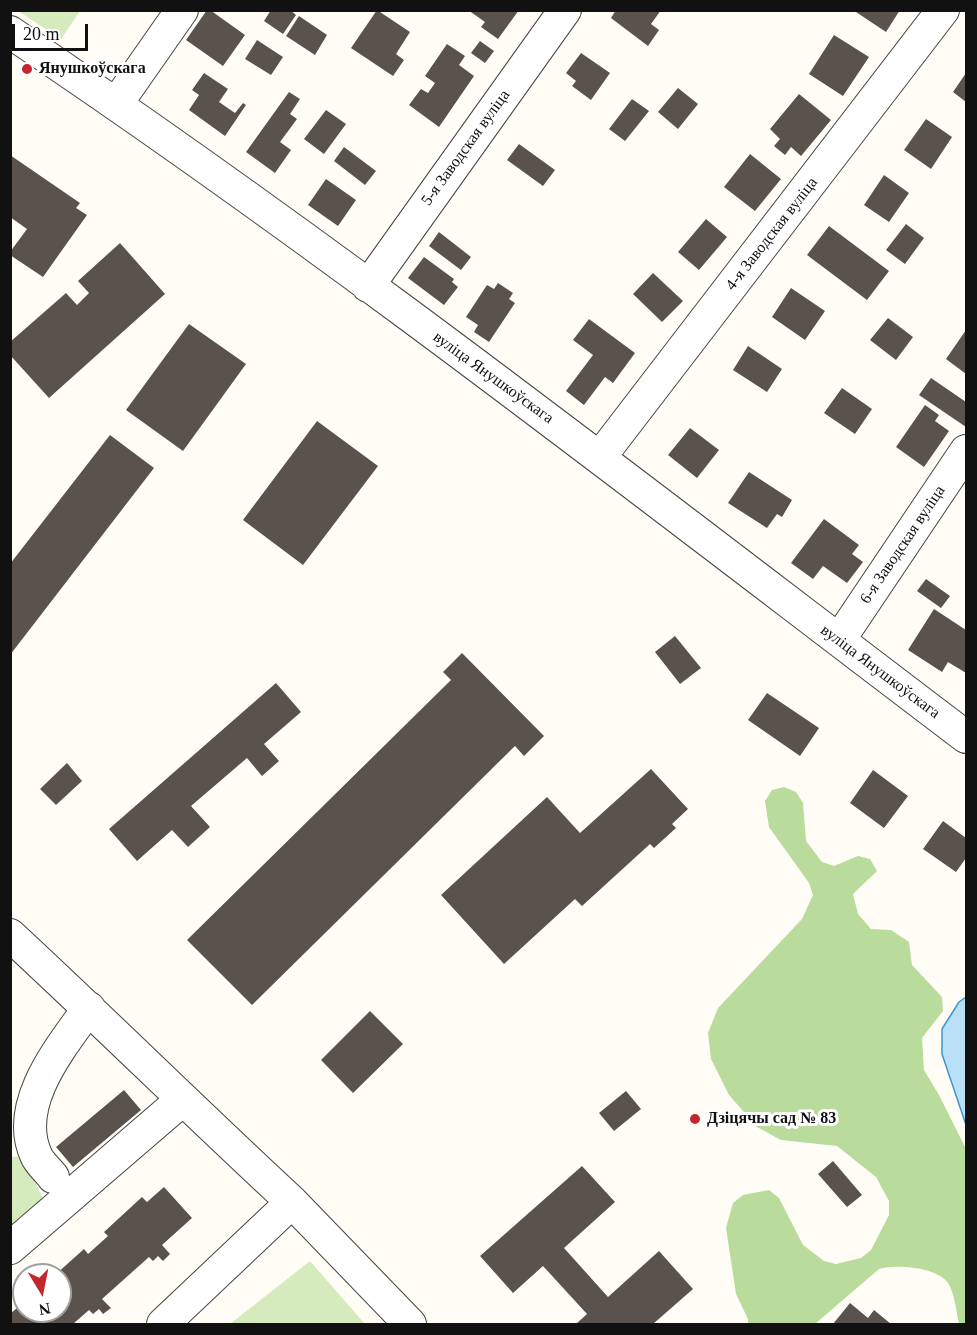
<!DOCTYPE html>
<meta charset="utf-8">
<style>
body{margin:0}
#map{position:relative;width:977px;height:1335px;overflow:hidden;background:#fffdf5;font-family:"Times New Roman",serif}
canvas{display:block}
.frame{position:absolute;inset:0;border:12px solid #111;pointer-events:none}
.north{position:absolute;left:12px;top:1263px;width:60px;height:60px;box-sizing:border-box;background:#fff;border:2px solid #a0a0a0;border-radius:50%;rotate:170deg;font-size:16px;font-weight:700;line-height:24px;text-align:center;color:#111}
.north::after{content:'';display:block;margin:auto;width:21px;height:27px;background:#c4262e;clip-path:polygon(50% 0,100% 100%,50% 72%,0 100%)}
.scale{position:absolute;left:12px;top:24px;width:76px;height:27px;box-sizing:border-box;border:3px solid #111;border-top:0;padding-left:8px;font-size:18px;line-height:21px;white-space:nowrap;color:#111;-webkit-text-stroke:4px #fff;paint-order:stroke}
</style>
<div id="map">
<canvas width="977" height="1335"></canvas>
<div class="frame"></div>
<div class="north">N</div>
<div class="scale">20 m</div>
</div>
<script>
const ctx = document.querySelector('canvas').getContext('2d');
ctx.lineJoin = 'round';
function paint(path, color) { ctx.fillStyle = color; ctx.fill(path, 'evenodd'); }
function stroke(path, color, width, dash) { ctx.strokeStyle = color; ctx.lineWidth = width; ctx.lineCap = dash ? 'butt' : 'round'; ctx.setLineDash(dash || []); ctx.stroke(path); }
function label(font, color, halo, rows, align = 'center') {
  ctx.font = font + ' "Times New Roman",serif'; ctx.lineWidth = 6; ctx.setLineDash([]); ctx.textBaseline = 'middle'; ctx.strokeStyle = halo; ctx.fillStyle = color; for (const [text, x, y, turn = 0] of rows) {
    ctx.save(); ctx.translate(x, y); ctx.rotate((+turn || 0) * Math.PI / 180); ctx.textAlign = isNaN(turn) ? turn : align; if (halo) ctx.strokeText(text, 0, 0); ctx.fillText(text, 0, 0); ctx.restore();
  }
}
paint(new Path2D(`
 M18 11 80 10V11L61 39Z
 M23 1156 46 1205 11 1235V1157Z
 M310 1261 365 1324H230Z`), '#d5ebbd');
paint(new Path2D(`
 M784 787 796 792 803 803 806 841 822 862 834 866 858 856 870 859 877 871 853 894 858 914 871 929 891 930 909 942 912 965 942 997 943 1011 922 1038 924 1070 939 1095 966 1149V1324H959C956 1311 955 1294 948 1283 937 1267 896 1264 879 1269L815 1324H748V1319L736 1294 726 1228 733 1203 743 1195 769 1190 779 1198 803 1245 824 1261 836 1264 861 1258 871 1250 889 1215V1201L876 1177 837 1146 781 1140 757 1127 729 1095 711 1059 708 1033 718 1008 802 919 813 895 809 883 769 827 765 801 772 790Z`), '#b9dc9c');
const water = new Path2D(`
 M966 997V1125L942 1054V1029L959 1002Z`);
paint(water, '#b9e0f7');
stroke(water, '#3f96cf', 1.5);
paint(new Path2D(`
 M207 10H210L245 35 223 66 186 40Z
 M271 10H290L296 15 283 34 264 21Z
 M377 10 410 32 396 54 404 60 393 76 351 48Z
 M468 10H519L498 39 481 27 485 22Z
 M616 10H661L651 24 659 30 648 46 611 18Z
 M853 10H900L886 32Z
 M299 16 327 35 315 55 286 36Z
 M834 35 869 57 843 96 809 74Z
 M257 40 283 57 271 75 245 59Z
 M480 41 494 51 485 63 471 53Z
 M447 44 465 56 459 65 474 76 439 127 409 105 421 89 428 93 435 83 425 76Z
 M581 53 610 73 591 100 572 86 576 81 566 73Z
 M204 73 228 89 219 102 235 113 243 103 246 105 225 136 189 110 199 95 192 90Z
 M966 73V102L953 92Z
 M678 88 698 104 678 129 658 112Z
 M289 92 300 99 290 114 297 119 280 142 291 150 275 173 246 152Z
 M799 94 831 120 801 156 791 147 785 155 774 146 780 139 770 129Z
 M632 99 649 111 625 141 609 129Z
 M326 110 346 124 324 154 304 139Z
 M926 119 952 137 931 169 904 150Z
 M519 144 555 170 543 186 507 160Z
 M344 147 376 171 365 185 334 161Z
 M750 154 781 179 755 211 724 187Z
 M10 155 80 203 76 208 87 215 43 277 10 255V252L27 229 10 217Z
 M884 175 909 193 889 222 864 205Z
 M326 179 356 200 338 226 308 205Z
 M706 219 727 237 699 270 678 252Z
 M906 224 924 238 905 264 886 250Z
 M829 226 889 271 867 300 807 255Z
 M439 232 471 257 461 270 429 246Z
 M120 243 165 294 49 398 10 355V342L66 293 77 305 89 293 78 281Z
 M424 257 454 279 452 282 458 287 444 305 408 278Z
 M653 273 683 301 662 322 633 294Z
 M498 283 513 293 509 299 515 303 489 342 474 332 478 325 466 317 487 285 494 289Z
 M791 288 825 311 805 340 772 317Z
 M888 318 913 337 896 360 870 340Z
 M589 319 635 353 613 383 605 377 584 405 566 391 593 355 573 340Z
 M189 324 246 364 183 451 126 410Z
 M966 330V374L946 359Z
 M748 346 782 369 767 392 733 370Z
 M931 378 966 402V427L919 395Z
 M842 388 872 409 855 434 824 413Z
 M925 405 939 415 935 421 949 431 924 467 896 447Z
 M317 421 378 466 303 565 243 520Z
 M690 428 719 450 697 478 668 455Z
 M110 435 154 468 10 655V564Z
 M749 472 792 500 782 517 777 514 767 528 728 503Z
 M824 519 859 545 852 554 863 562 847 583 823 566 813 579 791 563Z
 M926 579 950 596 941 608 917 591Z
 M934 609 966 630V673L948 662 942 672 908 650Z
 M675 636 701 668 680 684 655 652Z
 M462 653 544 736 524 756 515 746 252 1005 187 940 451 680 443 672Z
 M276 683 301 712 264 744 279 761 262 776 247 758 191 806 210 827 188 847 172 830 137 861 109 829Z
 M767 693 819 728 800 756 748 720Z
 M67 763 82 781 56 805 40 789Z
 M651 769 688 809 672 824 676 828 654 848 650 844 582 906 575 899 504 964 441 895 547 797 580 833Z
 M873 770 908 796 884 828 850 803Z
 M943 821 966 838V858L956 872 923 849Z
 M370 1011 403 1044 353 1093 321 1060Z
 M124 1090 141 1110 73 1167 56 1147Z
 M626 1091 641 1109 614 1131 599 1113Z
 M833 1161 862 1195 847 1207 818 1174Z
 M582 1166 615 1202 564 1248 608 1297 659 1251 693 1289 653 1324H576L587 1314 543 1266 513 1293 480 1256Z
 M164 1187 192 1218 162 1245 170 1254 163 1261 158 1256 153 1261 149 1257 102 1299 111 1308 103 1314 99 1309 93 1314 89 1310 73 1324H10V1314L24 1302V1311H60V1275H55L84 1249 88 1254 108 1236 104 1232 142 1197 147 1202Z
 M850 1303 868 1318 874 1310 891 1324H833Z`), '#5a524d');
const minor = new Path2D(`
 M10 32C339 253 651 498 966 737
 M117 103 182 10
 M368 286 565 10
 M600 457 943 10
 M839 640 966 451
 M10 935C105 1023 197 1114 292 1202L163 1324
 M53 1177C48 1170 39 1163 36 1155 13 1104 61 1047 89 1008
 M292 1202 410 1324
 M10 1248 182 1100`);
stroke(minor, '#444', 34);
stroke(minor, '#fff', 32);
for (const [x, y, r, color] of [
 [27,69,6,"#c4262e"],
 [695,1119,6,"#c4262e"]
]) { const dot = new Path2D(); dot.arc(x, y, r, 0, 2 * Math.PI); ctx.fillStyle = color; ctx.fill(dot); stroke(dot, '#fff', 2); }
label('bold 16px', '#111', '#fff', [
 ["Янушкоўскага",39,69],
 ["Дзіцячы сад № 83",707,1119]
], 'left');
label('16px', '#111', '#fff', [
 ["5-я Заводская вуліца",466,148,-54],
 ["4-я Заводская вуліца",772,234,-52],
 ["вуліца Янушкоўскага",493,378,36],
 ["6-я Заводская вуліца",903,545,-56],
 ["вуліца Янушкоўскага",880,672,37]
]);
</script>
